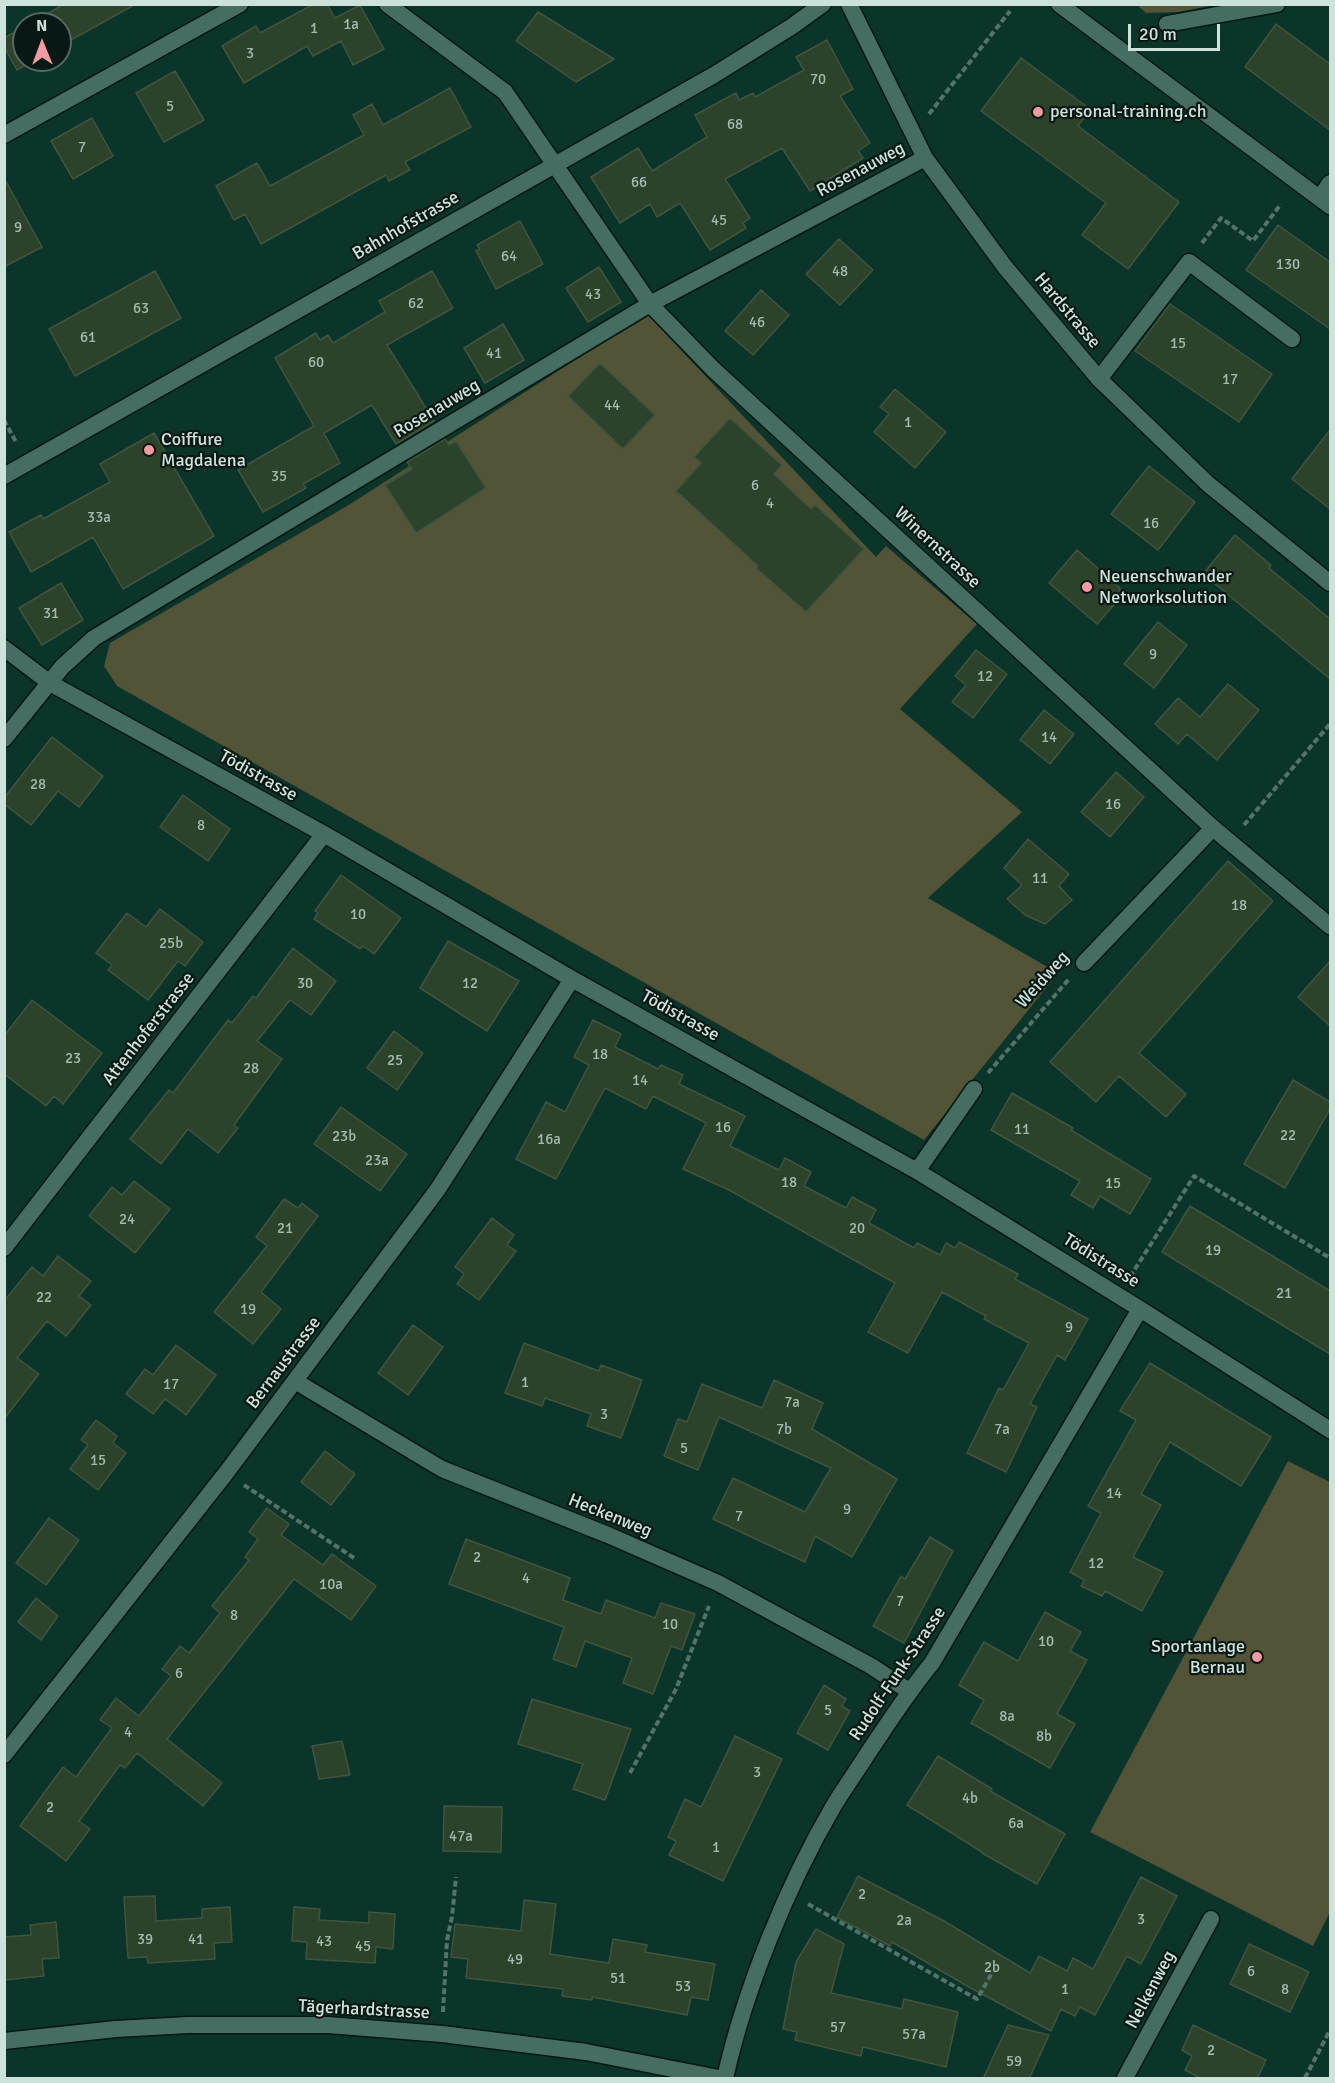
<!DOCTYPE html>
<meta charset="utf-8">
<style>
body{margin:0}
#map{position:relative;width:1335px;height:2083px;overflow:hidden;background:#0b342a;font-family:Signika,sans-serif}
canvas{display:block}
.frame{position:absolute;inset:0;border:6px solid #cde2da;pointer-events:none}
.north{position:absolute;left:12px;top:12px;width:60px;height:60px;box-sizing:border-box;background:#081814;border:2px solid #576963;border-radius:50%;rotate:359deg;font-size:16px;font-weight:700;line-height:24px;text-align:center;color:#cde2da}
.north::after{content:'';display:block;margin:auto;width:21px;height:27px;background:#f49aa0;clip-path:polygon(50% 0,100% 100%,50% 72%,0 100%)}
.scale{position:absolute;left:1128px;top:24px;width:92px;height:27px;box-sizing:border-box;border:3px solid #cde2da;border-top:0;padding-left:8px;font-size:18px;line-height:21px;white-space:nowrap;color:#cde2da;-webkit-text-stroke:4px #081814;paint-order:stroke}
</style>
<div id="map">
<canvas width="1335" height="2083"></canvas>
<div class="frame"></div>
<div class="north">N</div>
<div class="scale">20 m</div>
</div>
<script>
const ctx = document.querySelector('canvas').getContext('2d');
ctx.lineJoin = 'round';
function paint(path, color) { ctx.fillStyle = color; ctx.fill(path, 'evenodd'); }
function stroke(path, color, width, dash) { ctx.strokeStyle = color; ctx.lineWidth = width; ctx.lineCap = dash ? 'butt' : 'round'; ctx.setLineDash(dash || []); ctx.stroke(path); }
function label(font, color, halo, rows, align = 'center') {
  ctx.font = font + ' Signika,sans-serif'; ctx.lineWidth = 4.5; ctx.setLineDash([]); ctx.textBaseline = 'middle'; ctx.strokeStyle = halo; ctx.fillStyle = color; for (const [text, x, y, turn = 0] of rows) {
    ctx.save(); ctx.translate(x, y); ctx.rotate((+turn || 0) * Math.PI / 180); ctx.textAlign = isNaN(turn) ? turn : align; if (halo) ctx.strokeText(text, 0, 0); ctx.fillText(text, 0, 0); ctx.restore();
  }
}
paint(new Path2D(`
 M1137 5H1214L1179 12 1146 13Z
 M647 314 876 557 886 546 977 624 900 709 1022 812 928 898 1058 973 924 1140 117 686 104 666 110 643 347 506Z
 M1288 1461 1330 1482V1912L1313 1946 1090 1832Z`), '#525337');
const building = new Path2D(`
 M64 4H136L60 46V24H30Z
 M314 4H327L335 18 360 5 384 49 353 65 341 41 313 56 307 46 244 83 222 46 256 26 260 33Z
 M538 12 614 59 576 82 516 41Z
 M1276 24 1330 64V130L1245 67Z
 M24 27V60H34L17 70 4 47V38Z
 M827 40 853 89 840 96 870 143 858 151 863 158 810 191 782 148 725 179 750 218 743 223 746 228 710 250 680 203 657 217 650 204 620 223 591 177 638 148 652 171 707 137 695 115 736 93 739 100 753 93 755 97 804 70 796 57Z
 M1021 58 1090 109 1078 126 1179 202 1128 269 1082 235 1106 203 981 111Z
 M175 71 204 120 164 142 136 93Z
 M450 88 471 127 405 162 410 170 389 181 386 175 261 244 245 214 234 220 216 186 257 163 270 186 364 135 353 115 372 104 383 125Z
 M92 118 113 156 73 179 51 141Z
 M4 178 42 247 4 267Z
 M520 221 543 264 496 289 476 251 480 249 477 245Z
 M1278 225 1330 262V329L1246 270Z
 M839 239 873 270 840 305 806 274Z
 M599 267 621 302 588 322 566 288Z
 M155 271 181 318 75 376 49 329Z
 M432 271 453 308 387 345 434 421 396 444 372 405 324 433 340 463 303 484 306 488 263 512 238 470 314 426 275 358 316 333 320 340 328 335 333 343 385 312 379 301Z
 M761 290 789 315 753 355 725 331Z
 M1170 304 1272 374 1239 422 1135 351Z
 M503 324 524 360 485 383 464 348Z
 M600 363 655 415 623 449 568 396Z
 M895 389 946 432 915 468 874 432 889 414 880 407Z
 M730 418 782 465 774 474 811 509 815 505 864 549 806 612 756 568 758 566 676 491 701 463 694 457Z
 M1330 430V509L1292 479Z
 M154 433 214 536 123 589 93 537 31 572 9 532 41 515 43 519 110 482 100 464Z
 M445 439 449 445 456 441 486 488 416 533 385 485 412 469 407 462Z
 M1149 466 1195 502 1158 550 1111 514Z
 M1235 535 1271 565 1269 568 1330 619V679L1203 574Z
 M1077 550 1120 588V598L1097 624 1049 583Z
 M61 583 83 620 42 645 19 608Z
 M1158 622 1187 645 1154 688 1124 664Z
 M976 650 1007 674 973 718 952 702 966 685 955 676Z
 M1228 684 1259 710 1217 760 1187 734 1178 744 1155 724 1178 698 1200 717Z
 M1044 710 1074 734 1050 764 1020 740Z
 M52 737 103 776 79 807 58 791 31 825 4 804V798Z
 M1116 772 1144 797 1110 837 1081 812Z
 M183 795 230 829 208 861 160 827Z
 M1028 839 1069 874 1059 886 1072 900 1045 924 1025 915 1007 899 1022 885 1004 868Z
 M1228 861 1273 901 1139 1053 1186 1094 1166 1117 1119 1076 1096 1102 1050 1062Z
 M341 875 401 918 374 954 363 946 360 949 314 919 318 913 315 911Z
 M160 909 203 942 185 966 178 961 148 1000 108 970 112 965 96 953 127 913 146 927Z
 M448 941 519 981 487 1031 420 988Z
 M293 948 336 981 311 1015 290 1000 257 1041 282 1059 234 1125 238 1128 218 1153 188 1129 161 1164 130 1139 169 1090 173 1093 228 1020 232 1023 253 996 256 998Z
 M1330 961V1026L1298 997Z
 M32 1000 102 1053 63 1104 54 1096 46 1106 4 1074V1036Z
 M593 1020 621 1034 615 1047 658 1069 661 1065 683 1075 679 1084 745 1116 730 1146 779 1170 785 1158 811 1172 804 1186 846 1208 852 1197 876 1210 869 1223 914 1248 917 1243 940 1255 946 1243 955 1248 959 1242 1018 1274 1015 1279 1088 1319 1065 1360 1057 1355 1030 1404 1037 1407 1006 1472 967 1453 999 1388 1003 1390 1029 1343 984 1319 986 1316 942 1292 908 1353 868 1332 895 1283 729 1190 683 1169 706 1123 653 1096 646 1109 605 1088 556 1179 516 1159 546 1102 565 1112 589 1065 574 1057Z
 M394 1031 423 1053 397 1090 367 1068Z
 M1293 1080 1330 1102V1109L1285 1188 1244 1164Z
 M1012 1093 1073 1128 1071 1130 1151 1179 1130 1214 1100 1196 1093 1208 1071 1195 1080 1181 991 1130Z
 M341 1107 407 1154 380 1191 314 1144Z
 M134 1181 170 1209 135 1253 89 1216 112 1187 122 1195Z
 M284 1199 298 1208 302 1203 318 1216 261 1292 281 1309 253 1344 214 1312 267 1246 256 1237Z
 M1190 1206 1330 1291V1354L1162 1252Z
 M492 1218 514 1235 507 1245 516 1251 479 1300 457 1284 464 1274 455 1267Z
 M58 1256 91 1281 79 1296 91 1305 66 1336 47 1321 17 1358 39 1374 4 1419V1301L32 1267 43 1276Z
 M413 1325 443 1347 408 1395 378 1373Z
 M524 1343 599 1371 601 1365 642 1380 621 1438 587 1426 591 1414 545 1398 542 1406 505 1393Z
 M176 1345 216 1375 186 1415 165 1399 153 1414 126 1394 145 1369 153 1375Z
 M1150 1363 1271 1437 1241 1486 1170 1442 1141 1494 1161 1505 1133 1557 1163 1572 1142 1611 1105 1591 1102 1596 1081 1586 1084 1580 1070 1572 1101 1513 1088 1506 1136 1420 1120 1411Z
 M774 1380 823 1403 812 1429 897 1479 852 1557 815 1536 805 1562 713 1519 733 1478 805 1512 831 1468 719 1417 698 1470 664 1456 678 1419 687 1422 702 1384 762 1408Z
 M96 1420 117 1436 113 1443 126 1453 98 1490 70 1469 88 1445 81 1440Z
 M325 1451 355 1474 331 1505 301 1482Z
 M267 1508 289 1524 281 1535 323 1565 332 1554 376 1586 351 1620 294 1579 167 1739 222 1783 203 1806 137 1753 125 1768 120 1765 79 1821 90 1829 66 1861 20 1826 63 1767 76 1777 112 1728 100 1720 116 1698 139 1716 171 1676 162 1669 180 1646 189 1653 220 1613 212 1606 249 1560 245 1557 258 1539 249 1532Z
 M49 1518 79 1540 46 1585 16 1563Z
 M930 1537 953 1551 904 1643 873 1626 901 1576 905 1579Z
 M466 1539 570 1578 563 1600 601 1614 606 1600 655 1618 661 1603 695 1614 682 1650 671 1646 653 1694 623 1683 632 1658 585 1641 576 1667 553 1659 564 1627 449 1584Z
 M36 1598 58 1616 41 1640 18 1622Z
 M1045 1612 1081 1632 1070 1651 1087 1660 1057 1714 1075 1724 1050 1768 971 1723 984 1700 959 1685 984 1642 1018 1661Z
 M824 1685 846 1699 842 1706 850 1711 828 1750 797 1733Z
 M532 1699 631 1729 605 1800 573 1789 583 1764 518 1744Z
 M735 1736 782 1759 723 1881 669 1855 676 1841 668 1837 685 1799 701 1807Z
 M342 1741 350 1775 319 1779 312 1746Z
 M938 1756 992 1789 990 1791 1065 1834 1037 1884 982 1853V1852L907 1805Z
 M444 1806 502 1807 501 1852 443 1851Z
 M858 1876 944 1921 1030 1973 1039 1956 1067 1971 1073 1958 1093 1969 1141 1877 1177 1896 1141 1964 1127 1956 1095 2015 1080 2007 1075 2016 1061 2009 1051 2031 967 1986 892 1942 890 1946 837 1917Z
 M155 1896 156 1921 202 1918V1909L230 1907 232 1942 214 1943 215 1959 148 1963 147 1957 128 1958 124 1897Z
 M524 1900 556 1904 550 1954 609 1963 613 1939 647 1945 645 1952 715 1964 708 2000 691 1997 687 2015 592 1997V2000L562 1996 563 1989 466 1978 468 1959 451 1957 455 1924 521 1931Z
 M294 1907 320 1909 319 1920 369 1923V1912L395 1914 393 1949 376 1947 375 1963 306 1959 307 1942 292 1941Z
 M56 1922 59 1958 42 1959 44 1976 4 1980V1937L31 1935 30 1925Z
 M816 1929 844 1944 831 1993 902 2009 904 1999 958 2012 946 2067 863 2047 861 2056 795 2040 797 2032 783 2029 796 1962Z
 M1249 1944 1309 1972 1290 2012 1230 1984Z
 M1008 2025 1049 2035 1029 2079H983Z
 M1193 2025 1266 2060 1257 2079H1202L1185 2070 1192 2056 1182 2050Z`);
paint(building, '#2d422a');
stroke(building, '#3f553d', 1.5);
const service = new Path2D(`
 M1167 24 1277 4
 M1320 198 1330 183
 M1099 379 1189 262 1292 339`);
const minor = new Path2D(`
 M387 4 505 92 650 304 713 369 1213 828 1330 926
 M849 4 925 158 1005 267 1099 379 1208 484 1330 583
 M1059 4 1330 206
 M4 135 240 4
 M4 476 714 75 791 27 823 4
 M4 648 50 683 324 834 572 979 917 1171 1140 1309 1330 1430
 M4 739 62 667 94 638 650 304 925 158
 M1084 963 1213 828
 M917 1171 974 1089
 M4 1248 324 834
 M295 1381 442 1469 608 1535 718 1583 871 1666 909 1691
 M4 1755 226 1473 438 1189 572 979
 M4 2041 116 2029 188 2025H328L442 2034 586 2052 719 2078
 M725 2078C745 1989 787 1886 833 1807 844 1788 857 1771 868 1753 889 1722 908 1692 932 1663L1140 1309
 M1125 2078 1211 1919`);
stroke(service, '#001a13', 19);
stroke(minor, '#001a13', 19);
stroke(new Path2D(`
 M929 114 1010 11
 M1202 243 1221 218 1253 241 1281 204
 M4 420 16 442
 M1244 825 1330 724
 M988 1073 1069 979
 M1130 1277 1194 1176 1330 1258
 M244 1485 354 1558
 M630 1773 676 1689 709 1606
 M808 1904 977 1999 992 1973
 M443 2012 447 1940 452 1917 456 1877
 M1305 2078 1330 2030`), '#52746a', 4, [6, 3]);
stroke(service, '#466d61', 16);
stroke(minor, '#466d61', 16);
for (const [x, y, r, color] of [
 [1038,112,6,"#f49aa0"],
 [149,450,6,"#f49aa0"],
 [1087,587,6,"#f49aa0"],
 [1257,1657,6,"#f49aa0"]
]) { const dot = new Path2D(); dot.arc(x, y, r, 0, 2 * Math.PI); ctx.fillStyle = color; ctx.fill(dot); stroke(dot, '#081814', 2); }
label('15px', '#a5baae', null, [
 ["1a",351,25],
 ["1",314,29],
 ["3",250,54],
 ["70",818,80],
 ["5",170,107],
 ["68",735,125],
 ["7",82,148],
 ["66",639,183],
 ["45",719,221],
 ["9",18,228],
 ["64",509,257],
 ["130",1288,265],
 ["48",840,272],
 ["43",593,295],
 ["62",416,304],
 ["63",141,309],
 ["46",757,323],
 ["61",88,338],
 ["15",1178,344],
 ["41",494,354],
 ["60",316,363],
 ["17",1230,380],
 ["44",612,406],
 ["1",908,423],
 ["35",279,477],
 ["6",755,486],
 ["4",770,504],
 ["33a",99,518],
 ["16",1151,524],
 ["31",51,614],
 ["9",1153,655],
 ["12",985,677],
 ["14",1049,738],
 ["28",38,785],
 ["16",1113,805],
 ["8",201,826],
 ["11",1040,879],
 ["18",1239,906],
 ["10",358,915],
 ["25b",171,944],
 ["30",305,984],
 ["12",470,984],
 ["18",600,1055],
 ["23",73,1059],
 ["25",395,1061],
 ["28",251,1069],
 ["14",640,1081],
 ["16",723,1128],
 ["11",1022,1130],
 ["22",1288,1136],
 ["23b",344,1137],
 ["16a",549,1140],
 ["23a",377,1161],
 ["18",789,1183],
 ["15",1113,1184],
 ["24",127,1220],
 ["21",285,1229],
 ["20",857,1229],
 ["19",1213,1251],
 ["21",1284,1294],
 ["22",44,1298],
 ["19",248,1310],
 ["9",1069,1328],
 ["1",525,1383],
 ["17",171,1385],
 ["7a",792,1403],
 ["3",604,1415],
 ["7b",784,1430],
 ["7a",1002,1430],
 ["5",684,1449],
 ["15",98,1461],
 ["14",1114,1494],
 ["9",847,1510],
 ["7",739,1517],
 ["2",477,1558],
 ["12",1096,1564],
 ["4",526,1579],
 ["10a",331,1585],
 ["7",900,1602],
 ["8",234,1616],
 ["10",670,1625],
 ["10",1046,1642],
 ["6",179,1674],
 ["5",828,1711],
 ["8a",1007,1717],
 ["4",128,1733],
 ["8b",1044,1737],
 ["3",757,1773],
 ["4b",970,1799],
 ["2",50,1808],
 ["6a",1016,1824],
 ["47a",461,1837],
 ["1",716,1848],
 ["2",862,1895],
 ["3",1141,1920],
 ["2a",904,1921],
 ["39",145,1940],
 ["41",196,1940],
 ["43",324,1942],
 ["45",363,1947],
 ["49",515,1960],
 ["2b",992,1968],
 ["6",1251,1972],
 ["51",618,1979],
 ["53",683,1987],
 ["1",1065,1990],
 ["8",1285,1990],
 ["57",838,2028],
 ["57a",914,2035],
 ["2",1211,2051],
 ["59",1014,2062]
]);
label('18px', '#cde2da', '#081814', [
 ["personal-training.ch",1050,112],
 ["Coiffure",161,440],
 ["Magdalena",161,461],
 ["Neuenschwander",1099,577],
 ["Networksolution",1099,598],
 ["Sportanlage",1245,1647,"right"],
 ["Bernau",1245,1668,"right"]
], 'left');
label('18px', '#cde2da', '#081814', [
 ["Rosenauweg",861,170,-28],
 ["Bahnhofstrasse",406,226,-30],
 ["Hardstrasse",1067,311,50],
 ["Rosenauweg",437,409,-31],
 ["Winernstrasse",937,548,43],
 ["Tödistrasse",258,776,29],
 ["Weidweg",1043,980,-48],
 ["Tödistrasse",680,1016,29],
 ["Attenhoferstrasse",149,1029,-52],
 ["Tödistrasse",1101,1261,32],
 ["Bernaustrasse",284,1363,-53],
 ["Heckenweg",610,1516,22],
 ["Rudolf-Funk-Strasse",898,1674,-56],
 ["Nelkenweg",1151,1990,-62],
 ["Tägerhardstrasse",364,2010,3]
]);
</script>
